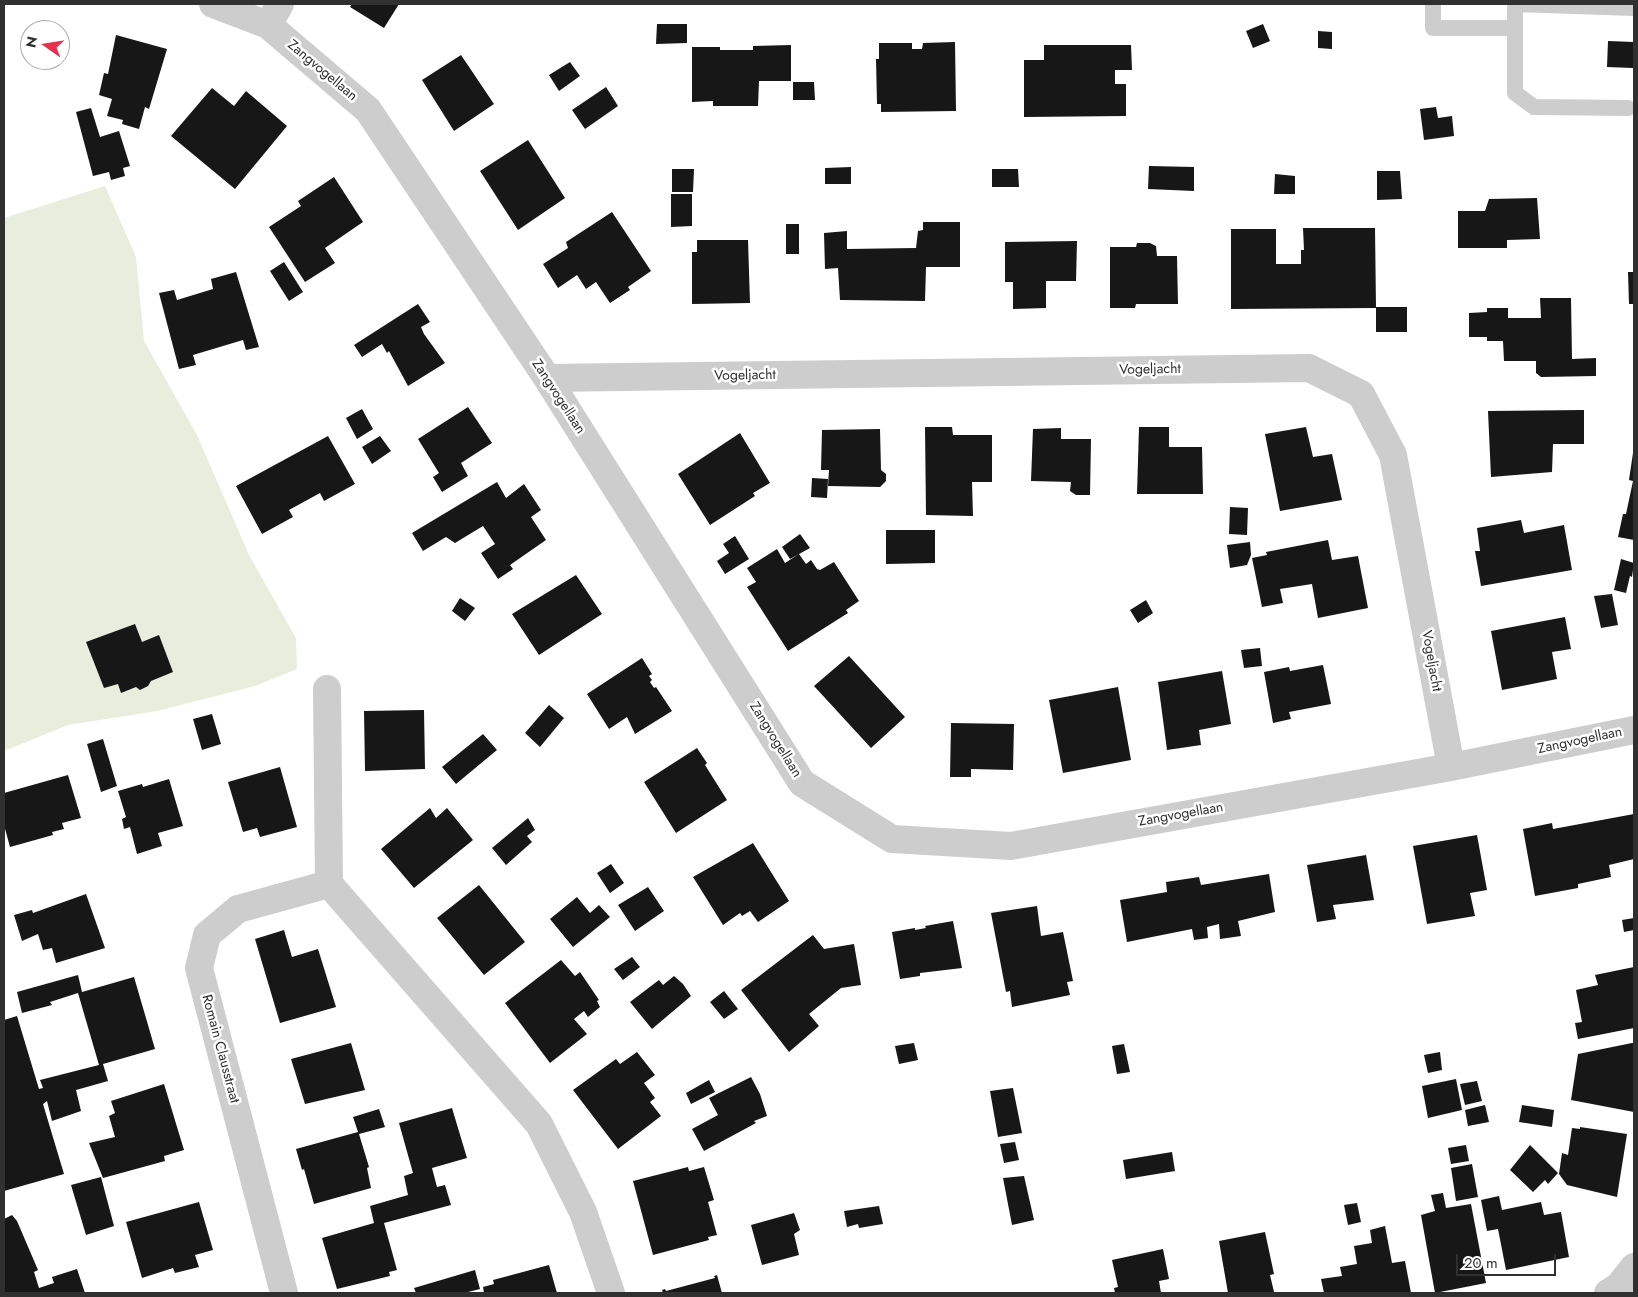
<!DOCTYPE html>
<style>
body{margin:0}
#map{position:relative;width:1638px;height:1297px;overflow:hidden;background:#fff;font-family:Jost,sans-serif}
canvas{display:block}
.frame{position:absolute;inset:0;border:5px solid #303030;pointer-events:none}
.north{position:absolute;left:20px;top:20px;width:50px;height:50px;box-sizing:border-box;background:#fff;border:1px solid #acacac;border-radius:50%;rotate:283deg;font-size:14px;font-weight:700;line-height:20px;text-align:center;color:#303030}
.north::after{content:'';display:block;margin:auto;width:18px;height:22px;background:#e9314d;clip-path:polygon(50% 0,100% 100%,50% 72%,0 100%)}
.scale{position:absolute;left:1456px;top:1254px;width:100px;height:22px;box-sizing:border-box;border:2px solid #303030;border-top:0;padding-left:6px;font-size:15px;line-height:18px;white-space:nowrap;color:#303030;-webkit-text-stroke:4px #fff;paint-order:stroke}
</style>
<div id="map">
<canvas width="1638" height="1297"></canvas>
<div class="frame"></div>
<div class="north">N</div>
<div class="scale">20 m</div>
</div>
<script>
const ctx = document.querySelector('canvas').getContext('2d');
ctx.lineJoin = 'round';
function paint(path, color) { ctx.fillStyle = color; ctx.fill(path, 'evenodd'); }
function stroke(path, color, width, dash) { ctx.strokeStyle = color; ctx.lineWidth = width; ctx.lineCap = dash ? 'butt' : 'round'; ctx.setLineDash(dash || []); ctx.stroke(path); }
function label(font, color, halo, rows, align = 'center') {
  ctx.font = font + ' Jost,sans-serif'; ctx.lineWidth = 5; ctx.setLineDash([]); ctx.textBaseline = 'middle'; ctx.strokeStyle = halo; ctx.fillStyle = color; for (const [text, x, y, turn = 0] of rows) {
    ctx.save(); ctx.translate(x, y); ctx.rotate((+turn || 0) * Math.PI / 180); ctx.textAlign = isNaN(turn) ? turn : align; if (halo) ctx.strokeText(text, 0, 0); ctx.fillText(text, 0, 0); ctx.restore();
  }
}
paint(new Path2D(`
 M105 186 136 257 144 341 197 435 249 555 296 638 297 669 255 686 157 711 68 725 4 751V218Z`), '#e8edde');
paint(new Path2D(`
 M352 4H399L384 28 350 7Z
 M657 24H687V43L656 44Z
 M1263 24 1270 41 1253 48 1246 31Z
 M1318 31 1332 32V49L1318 48Z
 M116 35 167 49 149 109 145 107 139 129 122 124 123 120 107 116 112 99 99 95 104 73 108 74Z
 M1608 41 1634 42 1633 68 1607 67Z
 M955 42 956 111 881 112V104H877L876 59H879V43H912V49H922L923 43Z
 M791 45V81H759L758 106H713V101L692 102V47H720V50H753V46Z
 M1044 45H1131L1132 70H1115V84H1126V116L1024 117V60H1044Z
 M461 55 494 104 454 131 422 80Z
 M570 62 580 76 559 91 549 75Z
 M793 82H814L815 100H793Z
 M606 87 618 106 585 129 572 110Z
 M212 88 234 106 246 91 287 126 235 189 171 136Z
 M1436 107 1438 118 1452 116 1454 136 1424 140 1420 109Z
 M91 108 100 137 119 131 130 166 123 168 125 176 111 180 109 172 93 176 76 112Z
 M528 140 565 198 518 230 480 171Z
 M1149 166 1194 167V191L1148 189Z
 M851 167V184H825V168Z
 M672 169H694L693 192H672Z
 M992 169H1018L1019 187H992Z
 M1377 171H1400L1402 199 1377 200Z
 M1275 174 1295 176V194H1274Z
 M334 177 363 222 325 248 335 263 305 282 269 227 301 206 298 201Z
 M671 194H692V226L671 227Z
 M1537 198 1540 239 1507 240V248H1458V211H1485L1489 199Z
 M612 212 651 271 628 287 630 290 610 303 596 282 586 289 577 275 558 288 543 264 568 248 566 242Z
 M923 222H960V267H926L925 301 840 300 838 268 825 269 824 233 847 231V249L916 248 918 231 923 230Z
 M786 224H799V254H786Z
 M1303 228H1375L1376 308 1231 309V229H1276V264H1301V250H1304Z
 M697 240H748L750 303 692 304V252H697Z
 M1077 241 1076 281H1046V308L1013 309V282H1005V242Z
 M1137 243H1150L1156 246 1157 256H1177L1178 304H1136L1135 308H1110V247H1136Z
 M284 262 303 292 289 301 270 271Z
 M236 272 259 347 246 350 243 340 193 355 196 365 179 369 159 293 174 290 177 300 213 289 211 279Z
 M1628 272H1634V304H1629Z
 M1540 298H1571L1572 359 1596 358V376L1541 377 1536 373V361H1504L1503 341H1487V337H1469V313L1487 312V308H1508V318H1541Z
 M418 304 430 322 421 327 424 334 445 363 408 386 389 351 387 353 382 344 362 357 354 345Z
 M1376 307H1407V332H1376Z
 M468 407 492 443 461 463 468 476 442 492 433 477 439 473 418 439Z
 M362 409 373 429 357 439 346 418Z
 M1584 410V444H1553L1552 472 1491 477 1488 411Z
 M925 427H952L953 435H992V482H972L973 516 926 515Z
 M1139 427H1169V447H1202L1203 494H1137Z
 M1306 427 1313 457 1332 454 1342 500 1280 511 1265 434Z
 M1061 428V439H1091L1090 495H1076L1070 491 1071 482 1031 481 1033 429Z
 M880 429 881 470 886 474V481L880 487 828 486 829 470H821L822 430Z
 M740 433 770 483 753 493 755 496 710 525 678 474Z
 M328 436 355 484 324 501 320 493 289 510 293 517 262 534 236 486Z
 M380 436 391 451 372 464 362 447Z
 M1633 453H1634V540L1618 537 1623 514H1626L1633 481 1629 480Z
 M812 478 828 479 827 498 811 497Z
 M497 482 506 498 524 484 541 510 531 517 546 540 510 565 513 569 498 579 481 553 495 544 483 526 455 543 446 537 423 551 412 533Z
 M1230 507 1248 508 1247 535 1229 534Z
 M1521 520 1524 533 1564 525 1572 570 1481 586 1475 551H1480L1477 528Z
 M886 530H935V563L886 564Z
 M800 534 810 548 790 559 782 547Z
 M735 536 749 559 725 574 717 561 729 553 723 544Z
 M1328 540 1332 560 1358 556 1368 608 1318 618 1312 584 1280 589 1283 603 1262 607 1252 558 1267 555 1266 552Z
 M1250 542 1251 555 1247 565 1230 568 1227 545Z
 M777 549 785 563 799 554 806 564 811 560 817 569 820 570 834 562 859 601 846 610 848 613 788 651 747 587 756 582 747 568Z
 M1621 559 1634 563 1632 577 1630 576 1626 593 1614 590Z
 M576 575 602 614 539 655 512 614Z
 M1612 594 1618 625 1601 628 1594 596Z
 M460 598 475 608 465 621 452 611Z
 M1146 600 1153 613 1138 623 1130 610Z
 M1565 617 1571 649 1552 652 1557 679 1502 690 1491 631Z
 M135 624 142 642 159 635 173 672 151 681 148 686 140 690 136 687 121 693 118 684 104 688 86 642Z
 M1260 648 1262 666 1244 668 1241 650Z
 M849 656 905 717 871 748 814 686Z
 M642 658 652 674 649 676 652 680 650 682 654 688 656 687 672 711 635 734 627 717 609 729 587 694Z
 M1323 665 1331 704 1289 712 1291 719 1273 723 1264 672 1289 667 1290 671Z
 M1222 671 1231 724 1199 730 1201 745 1167 750 1158 682Z
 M1118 687 1131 760 1063 773 1049 700Z
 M549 705 564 718 540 747 525 733Z
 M424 710 425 769 365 771 364 711Z
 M212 714 221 744 202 750 193 719Z
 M951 723 1014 724 1013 770 971 769V777H950Z
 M483 734 497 750 456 784 442 767Z
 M103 739 117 786 101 792 87 744Z
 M697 748 707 763 705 765 727 800 676 833 644 782Z
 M280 767 297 827 260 837 257 828 243 832 228 782Z
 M68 775 81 818 62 823 64 829 52 832 53 835 10 847 4 825V793Z
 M169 779 183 826 158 833 162 846 137 854 130 827 124 829 122 819 126 817 118 791 142 784 143 787Z
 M430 808 436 818 447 808 473 840 414 888 381 849Z
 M1634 814V859L1609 865 1611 877 1578 884V888L1535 896 1523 829 1552 823 1553 829Z
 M528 818 535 830 527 836 532 842 506 865 492 848Z
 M1477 835 1487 890 1470 893 1475 916 1427 924 1413 846Z
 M753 843 789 901 758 922 750 911 742 916 740 913 723 925 693 877Z
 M1366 855 1374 900 1333 905 1336 919 1317 922 1307 865Z
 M611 864 624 883 610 893 597 873Z
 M1269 874 1275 912 1238 921 1241 936 1220 939 1219 924 1207 927 1208 938 1194 940 1192 929 1127 942 1120 900 1167 892 1166 882 1199 877 1201 885Z
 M479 885 525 942 484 975 437 918Z
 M648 887 664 911 635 931 618 905Z
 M86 894 105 948 56 963 52 948 43 950 38 934 22 941 14 915 32 910 33 913Z
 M577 897 590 913 599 905 610 917 573 947 550 919Z
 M1037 906 1041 936 1063 932 1073 981 1067 982 1070 995 1012 1007 1010 991 1006 992 991 913Z
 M1634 918V930L1624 932 1622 920Z
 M953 921 962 968 920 973V976L900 979 892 932 915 928V930L926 928 925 926Z
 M284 930 292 957 318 949 336 1007 280 1023 255 939Z
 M813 935 824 949 854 944 861 985 841 988 809 1014 819 1026 789 1052 741 990Z
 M632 957 640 967 623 980 614 969Z
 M561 960 575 976 580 972 599 1000 597 1001 600 1007 588 1017 584 1011 574 1019 587 1034 550 1063 505 1003Z
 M1634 967V1028L1578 1039 1575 1023 1582 1022 1576 990 1598 985 1595 975Z
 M78 975 82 992 134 977 155 1049 103 1064 108 1081 76 1090 81 1111 52 1121 47 1101 43 1104 64 1174 4 1191V1020L17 1016 39 1089 43 1088 40 1080 99 1065 78 993 50 1002 52 1005 22 1013 17 992Z
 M674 976 683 984 691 996 652 1029 630 1002 659 980 663 985Z
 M724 991 738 1009 724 1019 710 1002Z
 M351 1043 365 1090 305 1104 291 1059Z
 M914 1043 918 1060 899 1064 895 1046Z
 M1632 1043H1634V1112L1571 1100 1578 1054Z
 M1124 1044 1130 1072 1117 1074 1112 1046Z
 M637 1052 655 1075 644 1083 655 1098 650 1102 661 1116 618 1149 573 1090 616 1059 620 1064Z
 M1440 1052 1442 1070 1428 1073 1424 1055Z
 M751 1077 760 1094 767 1116 754 1121 756 1123 704 1151 692 1129 718 1115 709 1098Z
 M1456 1079 1462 1110 1428 1118 1422 1086Z
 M709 1080 715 1092 691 1104 686 1093Z
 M1477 1081 1482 1101 1465 1105 1460 1084Z
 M164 1084 184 1150 164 1156 165 1161 103 1178 89 1143 115 1137 109 1116 115 1113 111 1101Z
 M1013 1088 1022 1133 998 1137 990 1091Z
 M1485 1105 1489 1122 1468 1126 1465 1110Z
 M1522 1105 1554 1110 1552 1127 1519 1122Z
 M452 1108 467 1158 432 1168 437 1187 445 1185 451 1205 384 1223 397 1270 389 1272 390 1276 337 1289 322 1238 374 1223 370 1206 408 1195 404 1176 413 1173 399 1123Z
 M379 1109 385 1127 359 1134 369 1167 367 1168 371 1188 314 1204 304 1169 302 1170 296 1149 358 1132 353 1117Z
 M1580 1127 1627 1134 1617 1197 1567 1185 1559 1174 1562 1153 1568 1155 1572 1128 1580 1129Z
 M1015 1142 1019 1160 1004 1163 1000 1144Z
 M1466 1145 1469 1161 1451 1164 1448 1148Z
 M1530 1145 1558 1173 1548 1184 1545 1180 1533 1192 1510 1170Z
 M1172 1152 1175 1171 1126 1179 1123 1160Z
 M1472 1164 1478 1197 1456 1201 1451 1168Z
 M688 1167 689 1171 704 1167 714 1200 708 1202 717 1235 708 1237 709 1240 653 1255 633 1181Z
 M1024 1176 1034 1220 1012 1225 1003 1178Z
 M101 1177 114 1226 86 1235 71 1185Z
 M1443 1193 1446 1208 1471 1204 1486 1283 1435 1293 1421 1215 1435 1211 1431 1195Z
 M1499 1196 1502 1210 1541 1202 1544 1215 1561 1212 1569 1257 1506 1270 1498 1229 1487 1231 1481 1200Z
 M199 1202 213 1250 195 1255 199 1267 175 1273 173 1268 142 1278 126 1222Z
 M1357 1203 1361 1222 1348 1225 1344 1205Z
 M879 1206 883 1224 859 1228 858 1224 847 1227 844 1211Z
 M794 1213 800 1230 794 1234 799 1255 762 1265 751 1225Z
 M12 1215 17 1221 38 1270 34 1272 39 1288 54 1283 52 1277 77 1269 85 1293H4V1219Z
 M1385 1226 1392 1263 1405 1261 1411 1293H1324L1321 1279 1342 1276 1340 1267 1357 1264 1354 1246 1372 1243 1370 1230Z
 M1265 1232 1274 1274 1270 1275 1274 1292 1228 1293 1219 1241Z
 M1163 1249 1169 1279 1159 1281 1161 1293H1115L1114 1288 1118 1287 1112 1260Z
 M549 1265 557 1293H484L483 1287 494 1284 493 1280Z
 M475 1270 480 1289 464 1293H416L414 1288Z
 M717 1275 722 1293H663L662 1290 665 1289 666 1291 715 1278 714 1276Z`), '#171717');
stroke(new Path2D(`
 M1433 4V28H1515
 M1628 108 1534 107 1515 93V4L1634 8`), '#cdcdcd', 16);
stroke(new Path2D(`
 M213 4 268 25 368 110 547 378 802 783 892 839 1011 846 1451 767 1634 730
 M268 25 280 4
 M547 378 1309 368 1361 394 1393 455 1451 767
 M327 689 329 884
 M284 1293 199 968 207 935 238 909 329 884 539 1124 583 1212 611 1293
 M1608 1293 1619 1286 1634 1267`), '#cdcdcd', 28);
label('14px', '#303030', '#fff', [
 ["Zangvogellaan",322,71,40],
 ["Vogeljacht",1150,370,-1],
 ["Vogeljacht",745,376,-1],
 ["Zangvogellaan",558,397,57],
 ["Vogeljacht",1431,661,80],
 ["Zangvogellaan",775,740,58],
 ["Zangvogellaan",1580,741,-12],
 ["Zangvogellaan",1181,815,-10],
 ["Romain Clausstraat",220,1049,75]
]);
</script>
